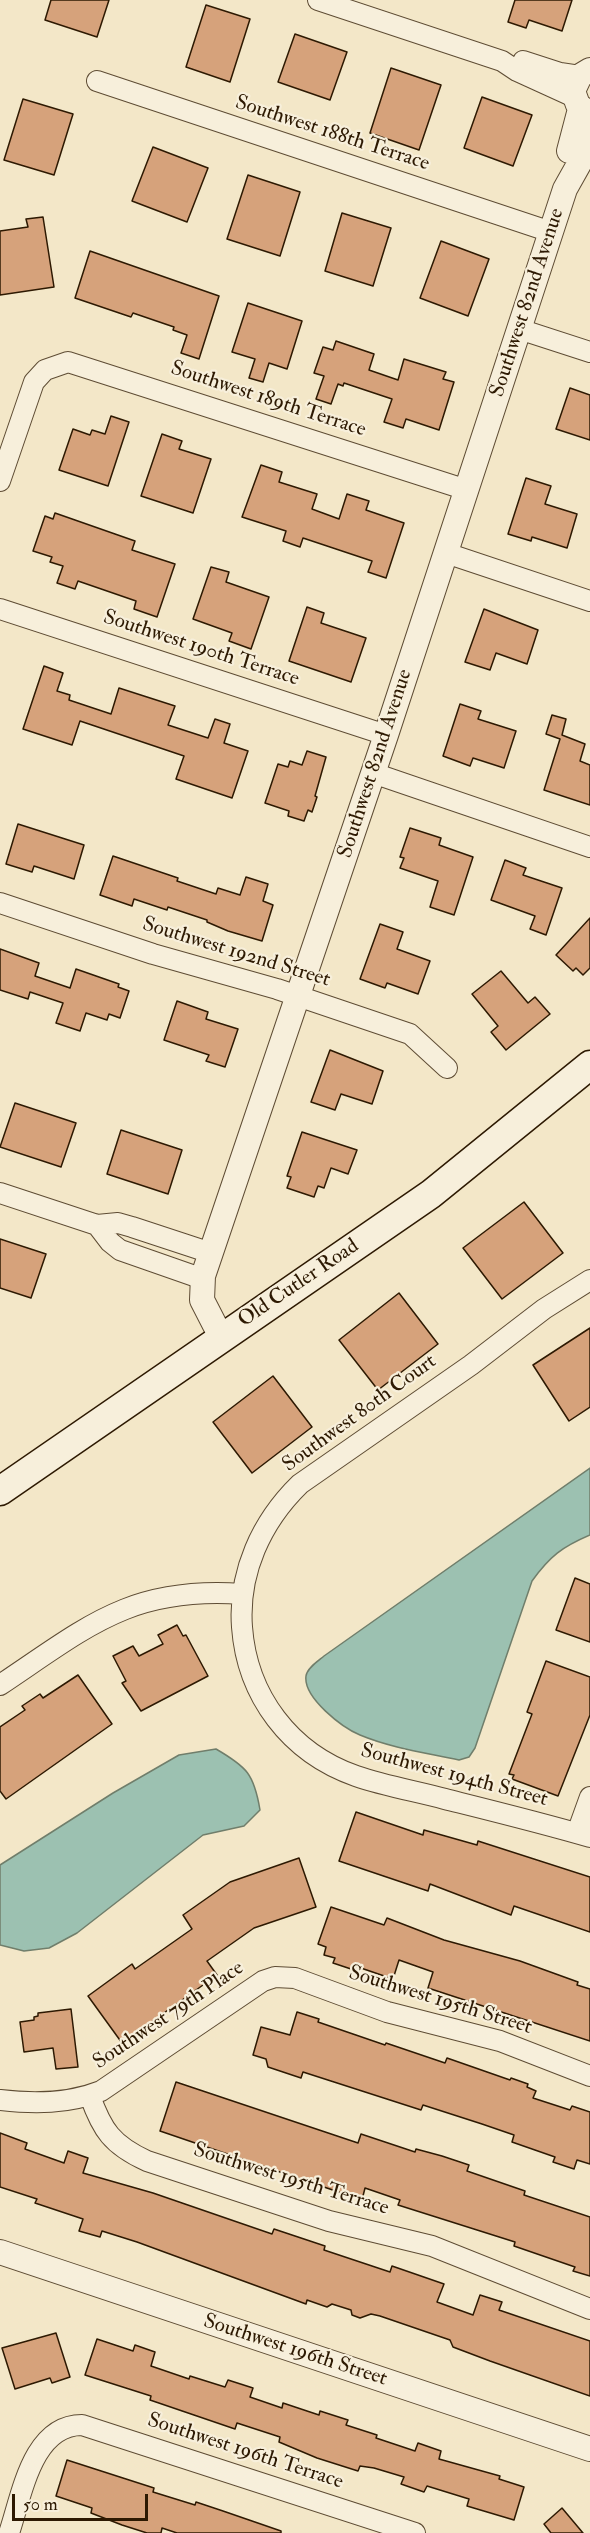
<!DOCTYPE html>
<style>
body{margin:0}
#map{position:relative;width:590px;height:2533px;overflow:hidden;background:#f3e7c8;font-family:"IM FELL Double Pica",serif}
canvas{display:block}
.scale{position:absolute;left:12px;top:2494px;width:136px;height:27px;box-sizing:border-box;border:3px solid #2d1902;border-top:0;padding-left:8px;font-size:18px;line-height:21px;white-space:nowrap;color:#2d1902;-webkit-text-stroke:4px #f7efdb;paint-order:stroke}
</style>
<div id="map">
<canvas width="590" height="2533"></canvas>
<div class="scale">50 m</div>
</div>
<script>
const ctx = document.querySelector('canvas').getContext('2d');
ctx.lineJoin = 'round';
function paint(path, color) { ctx.fillStyle = color; ctx.fill(path, 'evenodd'); }
function stroke(path, color, width, dash) { ctx.strokeStyle = color; ctx.lineWidth = width; ctx.lineCap = dash ? 'butt' : 'round'; ctx.setLineDash(dash || []); ctx.stroke(path); }
function label(font, color, halo, rows, align = 'center') {
  ctx.font = font + ' "IM FELL Double Pica",serif'; ctx.lineWidth = 4.5; ctx.setLineDash([]); ctx.textBaseline = 'middle'; ctx.strokeStyle = halo; ctx.fillStyle = color; for (const [text, x, y, turn = 0] of rows) {
    ctx.save(); ctx.translate(x, y); ctx.rotate((+turn || 0) * Math.PI / 180); ctx.textAlign = isNaN(turn) ? turn : align; if (halo) ctx.strokeText(text, 0, 0); ctx.fillText(text, 0, 0); ctx.restore();
  }
}
const water = new Path2D(`
 M590 1468V1535C562 1547 550 1556 532 1581L475 1748 469 1757 459 1760C427 1753 391 1748 360 1735 343 1728 303 1698 306 1676 307 1668 318 1661 324 1656Z
 M216 1749C247 1767 254 1774 260 1810L244 1826 203 1835 77 1933 49 1948 24 1951 0 1945V1865L113 1793 179 1755Z`);
paint(water, '#9cc1b1');
stroke(water, '#707e6b', 1.5);
const building = new Path2D(`
 M51 0H109L97 37 45 20Z
 M515 0H572L562 31 529 20 526 28 508 22Z
 M206 5 250 19 230 82 186 67Z
 M295 34 347 52 330 100 278 82Z
 M391 68 441 85 419 150 370 133Z
 M482 97 532 115 513 166 464 148Z
 M23 99 73 114 54 175 4 160Z
 M153 147 208 168 187 222 132 201Z
 M248 175 300 192 280 256 227 239Z
 M342 213 391 228 373 286 325 271Z
 M43 217 54 287 0 295V231L28 227 26 219Z
 M441 241 489 259 468 316 420 298Z
 M90 251 219 296 199 359 181 353 187 335 173 330 174 327 133 313 131 317 75 298Z
 M248 303 302 321 287 369 269 363 263 382 249 378 255 359 232 352Z
 M336 341 374 354 369 370 398 380 404 359 446 372 443 379 454 382 439 430 406 419 403 428 384 422 392 399 344 383 343 386 338 384 331 404 316 399 324 376 314 373 323 347 333 350Z
 M570 388 590 395V440L556 429Z
 M111 416 129 422 108 486 59 470 73 429 90 435 92 430 105 434Z
 M162 434 182 441 179 449 211 459 193 513 141 496Z
 M261 465 282 472 279 482 317 494 312 509 339 519 347 494 369 501 366 510 404 523 386 578 368 572 372 561 303 538 300 547 283 541 286 531 242 517Z
 M526 478 551 486 545 504 577 514 567 548 532 537 531 541 508 534Z
 M55 513 135 541 132 550 175 564 157 617 134 609 136 601 78 581 75 589 57 583 63 566 50 562 52 557 33 551 45 516 53 519Z
 M211 567 229 572 226 582 269 597 251 649 229 641 232 633 193 619Z
 M307 607 324 613 321 623 366 638 351 682 289 661Z
 M484 609 538 630 527 664 496 653 490 670 465 662Z
 M44 666 63 673 57 691 70 695 69 700 111 714 119 688 175 706 168 725 208 738 215 719 230 724 224 743 248 751 232 798 176 779 184 756 80 721 72 745 23 729Z
 M460 704 481 711 478 719 516 731 504 768 473 758 470 766 443 756Z
 M552 715 566 719 562 735 585 744 580 761 590 765V805L544 790 560 739 546 734Z
 M307 751 326 757 315 796 317 797 312 812 308 810 304 821 288 816 289 811 265 803 278 764 288 767 290 761 302 765Z
 M18 824 84 845 74 879 34 866 32 872 6 864Z
 M410 828 441 838 439 845 473 857 454 915 430 907 438 881 400 868 404 858 400 857Z
 M113 856 178 878 177 881 216 894 218 888 240 895 246 877 268 884 263 901 273 905 262 941 228 931 207 922V920L168 907 167 910 134 899 132 906 100 895Z
 M505 860 526 868 523 875 562 888 546 935 530 929 535 916 491 900Z
 M590 918V968L583 975 576 968 573 971 556 955Z
 M380 924 403 932 397 949 430 961 418 994 387 983 385 988 360 979Z
 M0 949 39 963 35 976 70 988 76 969 119 984 118 987 129 991 120 1018 109 1014 107 1020 86 1013 80 1031 56 1023 63 1003 30 992 28 999 0 990Z
 M501 971 528 1003 535 997 550 1014 506 1050 491 1032 498 1026 472 994Z
 M177 1001 208 1012 206 1019 238 1029 225 1067 206 1061 209 1055 164 1040Z
 M330 1050 383 1071 372 1104 341 1094 335 1110 311 1102Z
 M15 1103 76 1123 61 1167 0 1147Z
 M121 1130 182 1150 168 1194 107 1174Z
 M302 1132 357 1150 348 1174 331 1168 324 1188 318 1186 314 1197 287 1188 291 1177 287 1176Z
 M524 1202 563 1253 502 1299 463 1248Z
 M0 1239 46 1254 31 1298 0 1288Z
 M399 1293 438 1344 378 1390 339 1340Z
 M590 1328V1407L569 1421 533 1365Z
 M273 1376 312 1427 252 1473 213 1422Z
 M575 1578 590 1584V1642L556 1630Z
 M177 1625 183 1636 186 1635 208 1676 141 1711 122 1683 126 1681 113 1656 133 1646 139 1656 163 1644 158 1635Z
 M546 1661 590 1677V1715L558 1796 512 1779 514 1775 509 1774 532 1714 527 1712Z
 M78 1675 112 1724 6 1799 0 1791V1727L25 1710 22 1706 40 1694 43 1698Z
 M356 1812 423 1835 424 1830 477 1845 478 1841 590 1877V1932L514 1906 511 1915 430 1884 428 1891 339 1861Z
 M299 1858 316 1907 254 1928 207 1961 217 1975 122 2043 88 1996 132 1964 135 1969 192 1929 183 1915 230 1882Z
 M331 1907 384 1925 387 1918 444 1940 520 1961 578 1982 577 1985 590 1989V2041L428 1988 433 1972 399 1960 393 1979 355 1966 354 1970 333 1963 335 1958 324 1955 326 1947 318 1944Z
 M71 2009 78 2067 56 2069 53 2048 24 2052 20 2022 34 2020V2017L38 2016V2013Z
 M297 2012 319 2019 318 2022 385 2045 386 2043 445 2063 447 2058 510 2080 511 2078 528 2084 527 2087 536 2091 533 2098 570 2110 572 2106 590 2112V2164L577 2160 574 2169 553 2162 555 2157 512 2142 514 2135 482 2124 423 2105 421 2110 303 2072 301 2078 268 2067 266 2059 253 2055 261 2027 290 2035Z
 M176 2082 358 2143 361 2134 415 2152 416 2149 442 2156 469 2165 467 2171 525 2191 524 2195 590 2217V2276L573 2271 575 2267 514 2246 515 2242 398 2205 400 2200 365 2188 362 2200 160 2131Z
 M0 2133 27 2143 25 2149 64 2163 68 2151 88 2158 83 2173 153 2193 272 2234 274 2229 325 2246 324 2250 390 2272 392 2266 444 2284 437 2302 473 2315 480 2295 502 2302 499 2310 590 2341V2396L490 2361 453 2347 450 2340 380 2316 371 2314 360 2318 352 2315 351 2310 332 2304 327 2307 307 2300 306 2304 137 2242 102 2231 100 2237 79 2231 83 2219 35 2203 37 2199 0 2187Z
 M56 2333 70 2377 52 2383 50 2378 15 2389 2 2348Z
 M97 2339 133 2351 135 2345 155 2352 151 2366 189 2379 190 2376 225 2387 228 2380 253 2388 250 2397 282 2408 283 2403 319 2415 320 2411 348 2420 346 2425 377 2435 376 2438 415 2451 418 2443 441 2451 439 2459 500 2476 499 2479 524 2487 514 2520 467 2506 469 2499 427 2486 424 2492 401 2484 404 2477 374 2468 360 2466 358 2471 317 2458 279 2442 280 2437 237 2423 235 2429 150 2400 151 2396 85 2375Z
 M67 2460 154 2488 153 2492 195 2505 196 2502 223 2511 281 2531V2533H177L162 2528 161 2533H147L122 2525 91 2513 92 2508 56 2496Z
 M562 2508 583 2533H551L544 2524Z`);
paint(building, '#d6a27b');
stroke(building, '#2d1902', 1.5);
const minor = new Path2D(`
 M318 0 502 61 517 71 574 97
 M523 61 560 73 580 76
 M97 81 551 232
 M519 329 590 352
 M0 481 34 382 45 370 68 362 467 490
 M446 553 590 601
 M0 609 386 735
 M373 773 590 847
 M0 903 153 954 277 989 410 1034 447 1068
 M0 1193 97 1225 118 1223 132 1227 211 1253
 M97 1225 110 1242 120 1250 203 1279
 M590 1280 544 1309 471 1365 300 1484C261 1522 238 1573 242 1627 247 1696 290 1753 356 1776 385 1786 415 1791 445 1799 493 1811 542 1823 590 1837
 M0 1685C87 1627 131 1586 242 1594
 M577 1833 590 1797
 M90 2096C102 2130 112 2145 147 2161L329 2221 432 2246 590 2309
 M0 2100C34 2104 68 2104 101 2091L263 1981 275 1977 295 1978 387 2012 500 2041 590 2076
 M9 2533C22 2495 32 2425 82 2425L415 2533`);
const tertiary = new Path2D(`
 M590 70 580 76 573 91 578 105 590 114
 M569 151 580 109
 M221 1337 202 1300 203 1276 386 735 565 189 579 164 590 132
 M0 2252 590 2449`);
const secondary = new Path2D(`
 M0 1491 431 1194 590 1065`);
stroke(minor, '#5e4c34', 22);
stroke(tertiary, '#5e4c34', 26);
stroke(secondary, '#2d1902', 31);
stroke(minor, '#f7efdb', 20);
stroke(tertiary, '#f7efdb', 24);
stroke(secondary, '#f7efdb', 28);
label('21px', '#2d1902', '#f7efdb', [
 ["Southwest 188th Terrace",332,134,18],
 ["Southwest 82nd Avenue",528,303,-72],
 ["Southwest 189th Terrace",268,400,18],
 ["Southwest 190th Terrace",201,649,18],
 ["Southwest 82nd Avenue",376,764,-72],
 ["Southwest 192nd Street",236,953,17],
 ["Old Cutler Road",299,1284,-34],
 ["Southwest 80th Court",360,1414,-36],
 ["Southwest 194th Street",454,1776,15],
 ["Southwest 195th Street",440,2001,17],
 ["Southwest 79th Place",169,2016,-34],
 ["Southwest 195th Terrace",291,2180,17],
 ["Southwest 196th Street",295,2351,18],
 ["Southwest 196th Terrace",245,2452,18]
]);
</script>
